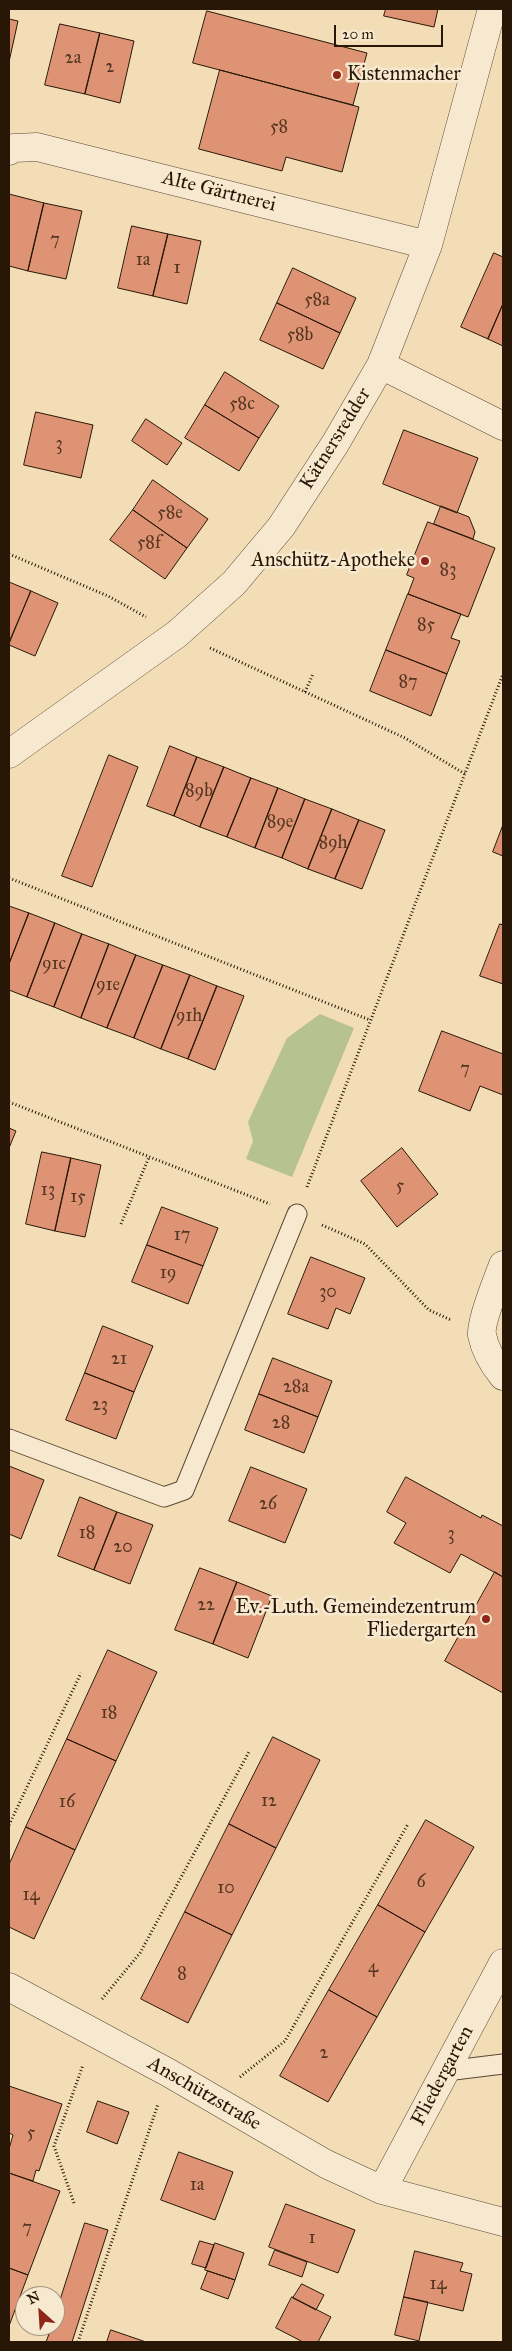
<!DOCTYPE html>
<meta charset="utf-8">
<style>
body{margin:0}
#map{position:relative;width:512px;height:2351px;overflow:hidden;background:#f3ddb6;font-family:"IM FELL Great Primer",serif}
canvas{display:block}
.frame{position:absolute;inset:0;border:10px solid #281707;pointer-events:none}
.north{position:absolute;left:15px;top:2286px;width:50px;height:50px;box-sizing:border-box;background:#f7e9d0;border:1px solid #a49580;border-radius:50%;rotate:334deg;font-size:14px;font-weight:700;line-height:20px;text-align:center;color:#281707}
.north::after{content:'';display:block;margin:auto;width:18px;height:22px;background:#8f2418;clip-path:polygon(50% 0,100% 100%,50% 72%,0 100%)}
.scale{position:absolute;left:334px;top:25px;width:109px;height:22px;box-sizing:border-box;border:2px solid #281707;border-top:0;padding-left:6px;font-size:15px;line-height:18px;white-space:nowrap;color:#281707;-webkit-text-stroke:4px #f7e9d0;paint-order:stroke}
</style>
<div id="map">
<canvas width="512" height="2351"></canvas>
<div class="frame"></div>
<div class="north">N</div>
<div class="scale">20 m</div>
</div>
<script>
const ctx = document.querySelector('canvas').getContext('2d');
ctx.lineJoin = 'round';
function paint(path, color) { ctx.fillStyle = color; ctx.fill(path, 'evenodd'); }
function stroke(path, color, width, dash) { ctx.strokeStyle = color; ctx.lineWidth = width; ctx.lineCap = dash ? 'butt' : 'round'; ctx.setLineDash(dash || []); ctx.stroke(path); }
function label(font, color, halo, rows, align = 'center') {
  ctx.font = font + ' "IM FELL Great Primer",serif'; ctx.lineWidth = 5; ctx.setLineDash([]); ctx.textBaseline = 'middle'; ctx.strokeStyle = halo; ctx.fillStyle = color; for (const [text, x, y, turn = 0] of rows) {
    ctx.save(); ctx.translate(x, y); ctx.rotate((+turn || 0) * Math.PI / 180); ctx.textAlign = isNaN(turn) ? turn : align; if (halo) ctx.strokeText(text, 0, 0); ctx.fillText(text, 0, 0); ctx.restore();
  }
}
paint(new Path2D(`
 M320 1014 354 1028 292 1177 246 1159 253 1141 248 1122 287 1038Z`), '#b7c291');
const building = new Path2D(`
 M386 9H438L434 27 384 16Z
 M207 11 367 53 353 105 193 63Z
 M9 19 18 21 9 62Z
 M60 24 100 33 85 94 45 85Z
 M100 33 134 41 120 103 85 94Z
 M220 70 359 107 342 172 286 157 282 171 199 149Z
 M9 194 44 203 28 271 9 266Z
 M44 203 82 211 66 279 28 271Z
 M132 226 168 234 153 296 118 288Z
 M168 234 201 241 187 304 153 296Z
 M494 253 503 257V304L488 339 461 327Z
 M293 268 356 298 340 333 277 303Z
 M277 303 340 333 323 369 260 340Z
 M503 304V346L488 339Z
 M225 372 279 406 259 438 205 405Z
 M205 405 259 438 239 471 185 438Z
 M36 412 93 425 81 478 24 465Z
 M146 419 182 443 167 465 132 441Z
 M404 430 478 458 457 513 383 484Z
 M153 480 208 519 187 548 133 510Z
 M441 506 469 517 475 532 473 539 434 524Z
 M133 510 187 548 165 579 110 540Z
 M428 522 495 548 468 617 408 594 414 578 407 575Z
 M9 582 31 591 9 642Z
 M31 591 58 603 35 656 9 645Z
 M408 594 461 614 451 638 460 641 447 674 386 650Z
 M386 650 447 674 431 716 370 691Z
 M170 746 197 757 174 816 147 806Z
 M109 755 138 767 92 887 62 876Z
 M197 757 224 767 200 827 174 816Z
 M224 767 251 778 227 837 200 827Z
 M251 778 278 788 255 848 227 837Z
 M278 788 305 799 282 858 255 848Z
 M305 799 332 809 308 869 282 858Z
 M332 809 359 820 335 879 308 869Z
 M359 820 385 830 362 889 335 879Z
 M503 825V856L493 852Z
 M9 906 29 913 9 964Z
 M29 913 55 923 27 997 9 990V964Z
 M55 923 82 934 54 1007 27 997Z
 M500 924 503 925V984L480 976Z
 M82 934 109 944 81 1018 54 1007Z
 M109 944 136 955 107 1028 81 1018Z
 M136 955 163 965 134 1038 107 1028Z
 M163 965 190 975 161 1049 134 1038Z
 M190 975 217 986 188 1059 161 1049Z
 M217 986 244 996 215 1070 188 1059Z
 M442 1031 503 1054V1095L480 1086 470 1111 419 1091Z
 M9 1128 16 1131 9 1148Z
 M402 1148 438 1194 397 1227 361 1181Z
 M42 1152 71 1158 55 1231 26 1224Z
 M71 1158 101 1165 85 1237 55 1231Z
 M162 1207 218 1228 203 1266 147 1245Z
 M147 1245 203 1266 188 1304 132 1282Z
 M311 1257 365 1278 350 1314 336 1308 328 1329 288 1314Z
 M103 1326 153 1346 134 1392 85 1373Z
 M273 1358 332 1381 318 1417 259 1394Z
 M85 1373 134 1392 116 1439 66 1420Z
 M259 1394 318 1417 304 1453 245 1430Z
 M9 1466 44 1480 21 1539 9 1534Z
 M251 1467 307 1489 285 1543 229 1521Z
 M406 1477 481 1518 482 1515 503 1526V1577L461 1554 450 1573 394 1543 406 1523 387 1512Z
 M80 1497 117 1512 94 1570 58 1556Z
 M117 1512 153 1525 130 1584 94 1570Z
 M200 1568 237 1582 213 1644 175 1630Z
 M495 1572 503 1577V1693L445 1661Z
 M237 1582 272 1596 248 1658 213 1644Z
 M108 1650 157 1672 116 1761 67 1739Z
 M273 1737 320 1760 276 1848 229 1824Z
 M67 1739 116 1761 75 1850 26 1827Z
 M426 1820 474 1847 425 1932 378 1905Z
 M229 1824 276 1848 232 1935 185 1912Z
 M26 1827 75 1850 34 1939 9 1927V1865Z
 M378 1905 425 1932 377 2017 329 1990Z
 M185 1912 232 1935 188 2023 141 1999Z
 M329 1990 377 2017 328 2102 280 2076Z
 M9 2086 62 2104 39 2171 36 2170 33 2181 9 2173V2149L13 2135 9 2133Z
 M98 2101 129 2112 117 2144 87 2132Z
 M179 2152 233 2172 215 2220 161 2200Z
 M9 2173 60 2191 28 2275 9 2268Z
 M286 2204 355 2230 338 2273 269 2247Z
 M85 2223 108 2230 72 2342H46L52 2326H55V2316Z
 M200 2241 214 2245 206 2268 192 2264Z
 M215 2243 244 2253 235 2280 205 2270Z
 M275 2250 307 2262 302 2277 269 2265Z
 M415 2251 463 2263 460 2271 472 2274 463 2311 404 2297Z
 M9 2268 28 2275 9 2326Z
 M208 2271 235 2280 228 2299 201 2289Z
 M302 2284 324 2295 316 2310 293 2298Z
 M292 2297 331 2317 318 2342H303L276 2328Z
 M404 2297 428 2302 419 2341 395 2335Z
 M111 2330 146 2342H107Z`);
paint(building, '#de9474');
stroke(building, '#281707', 1);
const service = new Path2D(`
 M9 1439 164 1497 184 1490 297 1214
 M446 2071 503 2064`);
const minor = new Path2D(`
 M9 151 14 148 37 147 428 245
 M381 365 503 426
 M9 754 177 634 234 583 281 527 335 444 381 365 428 245 492 9
 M503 1265C498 1278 480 1323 482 1335 485 1350 494 1365 503 1376
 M9 1987 169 2073 326 2164 382 2190 503 2222
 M382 2190 503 1963`);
stroke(service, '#5b4833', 21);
stroke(minor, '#5b4833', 29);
stroke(new Path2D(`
 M9 554 108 596 146 617
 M210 648 405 738 465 774
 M305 692 313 674
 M9 878 370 1020
 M9 1102 270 1204
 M307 1187 503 674
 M121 1224 149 1157
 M322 1225 365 1244 429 1310 451 1320
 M9 1825 81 1673
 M102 1999 140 1953 250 1750
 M240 2077 285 2041 408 1824
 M74 2203 54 2146 83 2065
 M78 2342 158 2104`), '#281707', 3, [1, 2.5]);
stroke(service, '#f7e9d0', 19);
stroke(minor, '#f7e9d0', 28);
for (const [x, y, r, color] of [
 [337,75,5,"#8f2418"],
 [425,561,5,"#8f2418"],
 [486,1619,5,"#8f2418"]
]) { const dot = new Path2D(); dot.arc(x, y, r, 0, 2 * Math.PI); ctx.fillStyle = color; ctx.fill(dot); stroke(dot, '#f7e9d0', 2); }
label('18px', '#563622', null, [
 ["2a",73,59],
 ["2",110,68],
 ["58",279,128],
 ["7",55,241],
 ["1a",143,261],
 ["1",177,269],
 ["58a",317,301],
 ["58b",300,336],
 ["58c",242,405],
 ["3",59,445],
 ["58e",170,514],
 ["58f",149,544],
 ["83",448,571],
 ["85",426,626],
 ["87",408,683],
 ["89b",199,792],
 ["89e",280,823],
 ["89h",333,844],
 ["91c",54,965],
 ["91e",108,986],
 ["91h",189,1017],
 ["7",465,1070],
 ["5",400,1187],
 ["13",48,1191],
 ["15",78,1198],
 ["17",182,1236],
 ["19",168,1274],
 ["30",328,1293],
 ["21",119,1360],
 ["28a",296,1388],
 ["23",100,1406],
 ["28",281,1424],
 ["26",268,1505],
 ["18",87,1534],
 ["3",451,1535],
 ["20",123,1548],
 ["22",206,1606],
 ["18",109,1714],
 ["12",269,1802],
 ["16",67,1803],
 ["6",421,1883],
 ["10",226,1889],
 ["14",31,1896],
 ["4",373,1968],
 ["8",182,1975],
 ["2",324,2054],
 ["5",31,2134],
 ["1a",197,2186],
 ["7",27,2229],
 ["1",312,2239],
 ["14",438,2285]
]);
label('20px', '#281707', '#f7e9d0', [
 ["Kistenmacher",347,75,"left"],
 ["Anschütz-Apotheke",415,561],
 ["Ev.-Luth. Gemeindezentrum",476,1608],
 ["Fliedergarten",476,1631]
], 'right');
label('20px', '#281707', '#f7e9d0', [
 ["Alte Gärtnerei",219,192,14],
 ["Kätnersredder",336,439,-58],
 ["Fliedergarten",443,2076,-62],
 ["Anschützstraße",204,2094,30]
]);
</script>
